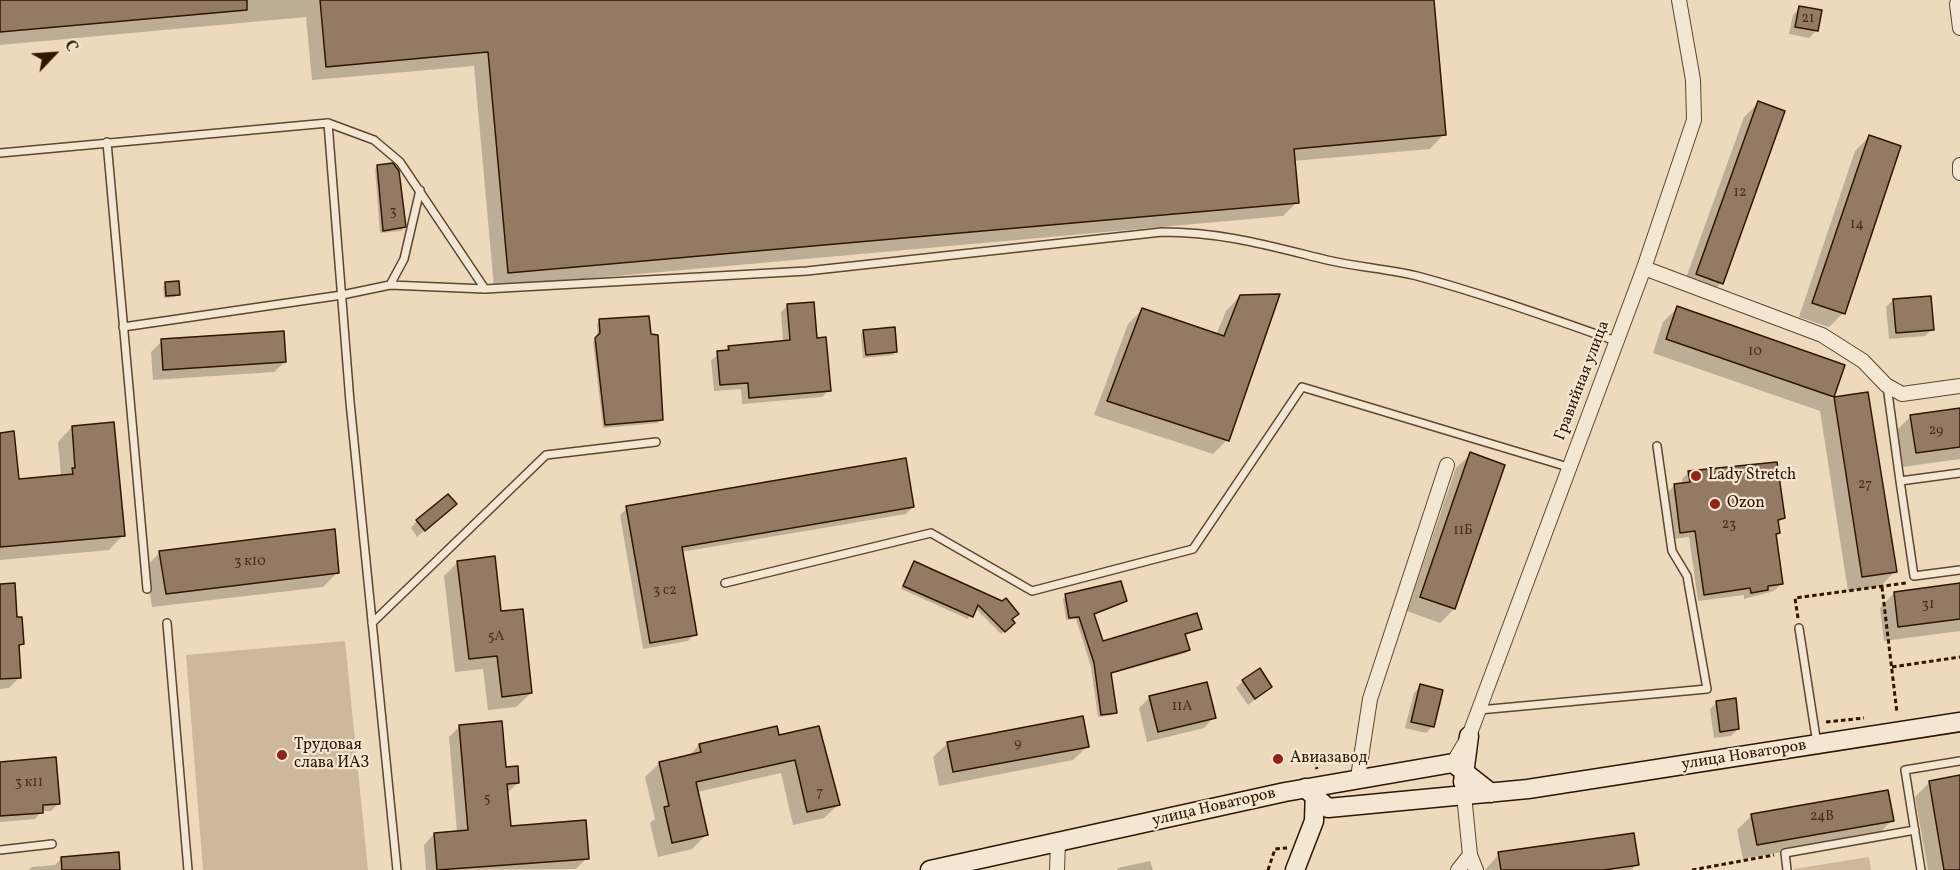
<!DOCTYPE html>
<meta charset="utf-8">
<style>
body{margin:0}
#map{position:relative;width:1960px;height:870px;overflow:hidden;background:#edd9bc;font-family:Vollkorn,serif}
canvas{display:block}
.north{position:absolute;left:24px;top:24px;width:60px;height:60px;-webkit-text-stroke:4px #f3e6d3;paint-order:stroke;rotate:65deg;font-size:16px;font-weight:700;line-height:24px;text-align:center;color:#301500}
.north::after{content:'';display:block;margin:auto;width:21px;height:27px;background:#301500;clip-path:polygon(50% 0,100% 100%,50% 72%,0 100%)}
</style>
<div id="map">
<canvas width="1960" height="870"></canvas>
<div class="north">С</div>
</div>
<script>
const ctx = document.querySelector('canvas').getContext('2d');
ctx.lineJoin = 'round';
function paint(path, color) { ctx.fillStyle = color; ctx.fill(path, 'evenodd'); }
function stroke(path, color, width, dash) { ctx.strokeStyle = color; ctx.lineWidth = width; ctx.lineCap = dash ? 'butt' : 'round'; ctx.setLineDash(dash || []); ctx.stroke(path); }
function label(font, color, halo, rows, align = 'center') {
  ctx.font = font + ' Vollkorn,serif'; ctx.lineWidth = 4.5; ctx.setLineDash([]); ctx.textBaseline = 'middle'; ctx.strokeStyle = halo; ctx.fillStyle = color; for (const [text, x, y, turn = 0] of rows) {
    ctx.save(); ctx.translate(x, y); ctx.rotate((+turn || 0) * Math.PI / 180); ctx.textAlign = isNaN(turn) ? turn : align; if (halo) ctx.strokeText(text, 0, 0); ctx.fillText(text, 0, 0); ctx.restore();
  }
}
paint(new Path2D(`
 M345 641 368 870H203L186 655Z
 M1869 857 1871 870H1794V869Z`), '#cdb89c');
paint(new Path2D(`
 M0 0H1432L1444 134 1430 149 1293 161 1297 202 1283 216 494 287 474 66 312 80 306 17 0 45Z
 M1800 8 1820 11 1816 31 1809 38 1789 34 1793 15Z
 M1758 103 1721 283 1707 297 1682 289 1744 117Z
 M1869 137 1843 313 1829 327 1799 317 1855 151Z
 M378 166 398 172 404 228 401 231 380 233 375 169Z
 M166 284 178 294 175 297 164 298 163 287Z
 M1240 296 1227 440 1213 454 1094 415 1128 324 1142 310 1216 335 1226 311Z
 M1893 300 1932 329 1925 336 1889 339 1886 307Z
 M787 306 816 340 829 390 822 397 742 404 741 389 714 391 711 360 729 347 783 343 781 312Z
 M1677 308 1843 366 1831 399 1867 394 1895 571 1881 586 1848 591 1820 411 1653 353 1663 322Z
 M600 321 661 419 658 423 603 428 593 342 598 338 597 324Z
 M864 331 896 351 893 355 863 358 861 334Z
 M162 341 285 362 274 372 153 380 151 352Z
 M1960 409V459L1902 467 1897 430 1911 416Z
 M72 427 123 535 109 550 0 560V434L17 480 61 476 58 442Z
 M1471 454 1454 609 1440 623 1407 611 1456 468Z
 M1689 472 1783 518 1777 524 1779 533 1775 536 1781 584 1774 591 1744 599V595L1698 601 1689 537 1674 539 1667 493 1674 486 1683 484 1682 479Z
 M913 507 906 514 681 552 695 634 688 641 643 649 620 515 627 508Z
 M448 511 417 537 411 528 417 521Z
 M160 552 338 572 323 587 152 607 146 567Z
 M458 562 531 693 516 707 488 710 483 669 455 672 444 576Z
 M914 563 1010 620V626L1001 634 975 608 968 619 901 589Z
 M1960 584V631L1884 641 1880 608 1894 593Z
 M0 586 16 619 22 644 18 648 20 677 9 688 0 689Z
 M1066 596 1126 601 1093 615 1102 643 1200 629 1184 636 1189 650 1186 653 1110 674 1116 712 1113 715 1098 717 1091 667 1076 619 1066 620 1063 599Z
 M1243 681 1271 687 1248 705 1236 688Z
 M1421 686 1433 726 1426 733 1405 728 1414 693Z
 M1150 697 1214 717 1204 728 1147 742 1139 708Z
 M1717 702 1738 729 1731 736 1714 738 1710 709Z
 M460 726 518 783 506 794 509 828 587 858 576 869 426 870 424 845 434 834 457 832 449 737Z
 M778 736 826 764 829 763 839 804 824 818 793 825 781 773 697 792 706 835 692 849 658 857 650 823 655 819 645 777 660 763 688 757 699 745Z
 M948 743 1088 746 1073 760 939 786 933 757Z
 M0 763 58 804 51 811H42L35 819 0 822Z
 M1930 782 1960 791V870H1928L1915 797Z
 M1752 815 1892 820 1878 835 1743 859 1737 830Z
 M1499 854 1637 865 1631 870H1485Z
 M62 858 119 870H29L32 867 55 865Z
 M1150 861 1153 870H1117L1118 868Z`), '#0003');
const building = new Path2D(`
 M0 0H247V10L0 32Z
 M320 0H1434L1446 135 1294 149 1299 203 508 273 488 52 326 67Z
 M1799 6 1822 10 1818 31 1795 27Z
 M1758 101 1785 111 1723 284 1696 274Z
 M1869 135 1901 146 1845 314 1812 303Z
 M393 163 399 171 406 227 383 231 377 165Z
 M179 281 180 295 166 296 165 282Z
 M1280 294 1229 441 1107 401 1142 308 1224 336 1240 295Z
 M1931 296 1934 330 1896 333 1893 299Z
 M814 302 817 338 826 337 831 391 749 398 748 383 720 385 717 351 729 350 728 346 790 340 787 304Z
 M1677 306 1845 365 1834 397 1666 339Z
 M649 316 651 334 658 335 663 420 605 425 595 338 600 333 599 319Z
 M895 327 897 352 866 355 863 330Z
 M284 331 286 362 163 370 161 339Z
 M1868 392 1897 572 1862 577 1834 397Z
 M1960 408V447L1916 453 1910 415Z
 M114 422 125 536 0 547V433L14 431 19 479 73 474 72 468H75L72 426Z
 M1470 452 1505 465 1455 609 1420 597Z
 M906 458 914 507 682 547 697 635 650 643 626 506Z
 M1777 462 1785 518 1778 520 1780 533 1776 534 1783 584 1768 586V590L1751 593 1750 588 1704 595 1695 531 1680 533 1674 484 1690 482 1688 471Z
 M448 494 457 504 425 531 416 520Z
 M335 529 339 573 166 594 159 551Z
 M495 556 501 611 523 609 532 693 502 697 497 656 469 659 457 561Z
 M914 561 1002 601 1006 598 1019 614 1012 619 1015 623 1005 632 978 605 973 617 903 586Z
 M1121 581 1127 601 1094 614 1103 641 1197 613 1202 629 1185 634 1190 650 1111 673 1117 713 1101 715 1094 663 1079 617 1069 618 1065 594Z
 M15 583 17 617H22L24 644 19 645 21 678 0 679V584Z
 M1960 583V619L1898 627 1894 592Z
 M1260 668 1272 687 1255 699 1242 680Z
 M1207 682 1216 718 1158 732 1149 696Z
 M1420 684 1443 690 1434 727 1411 722Z
 M1736 698 1739 729 1720 732 1716 701Z
 M1083 716 1089 747 953 772 947 742Z
 M502 721 506 767 518 766 519 783 507 784 511 826 586 820 589 859 437 870 434 833 468 830 459 725Z
 M777 726 779 735 819 726 840 805 807 812 795 760 696 782 708 835 672 843 664 807 669 806 659 762 701 752 699 744Z
 M56 757 60 804 43 805V813L0 816V762Z
 M1960 775V870H1944L1929 781Z
 M1888 790 1894 821 1757 845 1751 814Z
 M1634 833 1639 865 1604 870H1501L1498 852Z
 M119 852 120 870H62L61 857Z`);
paint(building, '#927b62');
stroke(building, '#301500', 1.5);
const lane = new Path2D(`
 M328 123 374 140 400 162 485 289
 M107 142 147 589
 M0 153 328 123 350 402 397 870
 M390 285 404 259 420 190
 M123 327 342 295 390 285 485 289 807 271 1162 232C1223 232 1270 246 1327 260 1357 267 1388 269 1417 276 1484 294 1550 318 1616 341
 M1887 386 1900 481 1960 473
 M1900 481 1914 576 1960 570
 M725 583 931 533 1032 591 1193 549 1302 387 1568 467
 M167 623 188 870
 M372 623 546 455 656 442
 M1799 628 1817 744
 M1479 710 1707 689 1687 576 1672 551 1657 446
 M0 850 52 844
 M1787 870 1785 853 1915 830
 M1921 870 1905 770 1960 761`);
const street = new Path2D(`
 M1959 0 1957 4 1960 28
 M1960 165V173
 M1644 268 1822 335 1863 361 1886 385 1902 394 1960 386
 M1453 763 1469 736 1644 268 1694 120 1693 80 1679 0
 M1358 777 1370 699 1447 465
 M1464 795 1470 855 1476 870
 M1057 870 1058 842
 M1458 870 1470 855`);
const secondary = new Path2D(`
 M1463 782 1469 736
 M1305 788 1328 808 1528 789 1960 722
 M930 870 1285 792 1453 763 1491 793
 M1295 870 1314 821 1315 788`);
stroke(lane, '#5f462f', 10);
stroke(street, '#5f462f', 16);
stroke(secondary, '#301500', 21);
stroke(new Path2D(`
 M1882 587 1897 713
 M1798 618 1795 598 1906 583
 M1892 667 1960 657
 M1826 722 1864 718
 M1314 760 1317 769
 M1268 870 1275 849 1287 848
 M1692 870 1774 855`), '#301500', 3, [4.5, 3]);
stroke(lane, '#f3e6d3', 7);
stroke(street, '#f3e6d3', 14);
stroke(secondary, '#f3e6d3', 18);
for (const [x, y, r, color] of [
 [1696,476,6,"#8f2418"],
 [1715,504,6,"#8f2418"],
 [282,755,6,"#8f2418"],
 [1278,759,6,"#8f2418"]
]) { const dot = new Path2D(); dot.arc(x, y, r, 0, 2 * Math.PI); ctx.fillStyle = color; ctx.fill(dot); stroke(dot, '#f3e6d3', 2); }
label('14px', '#482e18', null, [
 ["21",1808,19],
 ["12",1740,193],
 ["3",393,212],
 ["14",1857,225],
 ["10",1755,352],
 ["29",1936,431],
 ["27",1865,485],
 ["23",1729,525],
 ["11Б",1463,531],
 ["3 к10",250,562],
 ["3 с2",665,591],
 ["31",1928,605],
 ["5А",496,637],
 ["11А",1182,707],
 ["9",1018,744],
 ["3 к11",29,783],
 ["7",820,793],
 ["5",487,799],
 ["24В",1822,817]
]);
label('16px', '#301500', '#f3e6d3', [
 ["Гравийная улица",1583,381,-69],
 ["улица Новаторов",1744,756,-9],
 ["улица Новаторов",1214,808,-13]
]);
label('16px', '#301500', '#f3e6d3', [
 ["Lady Stretch",1708,476],
 ["Ozon",1727,504],
 ["Трудовая",294,746],
 ["слава ИАЗ",294,764],
 ["Авиазавод",1290,759]
], 'left');
</script>
